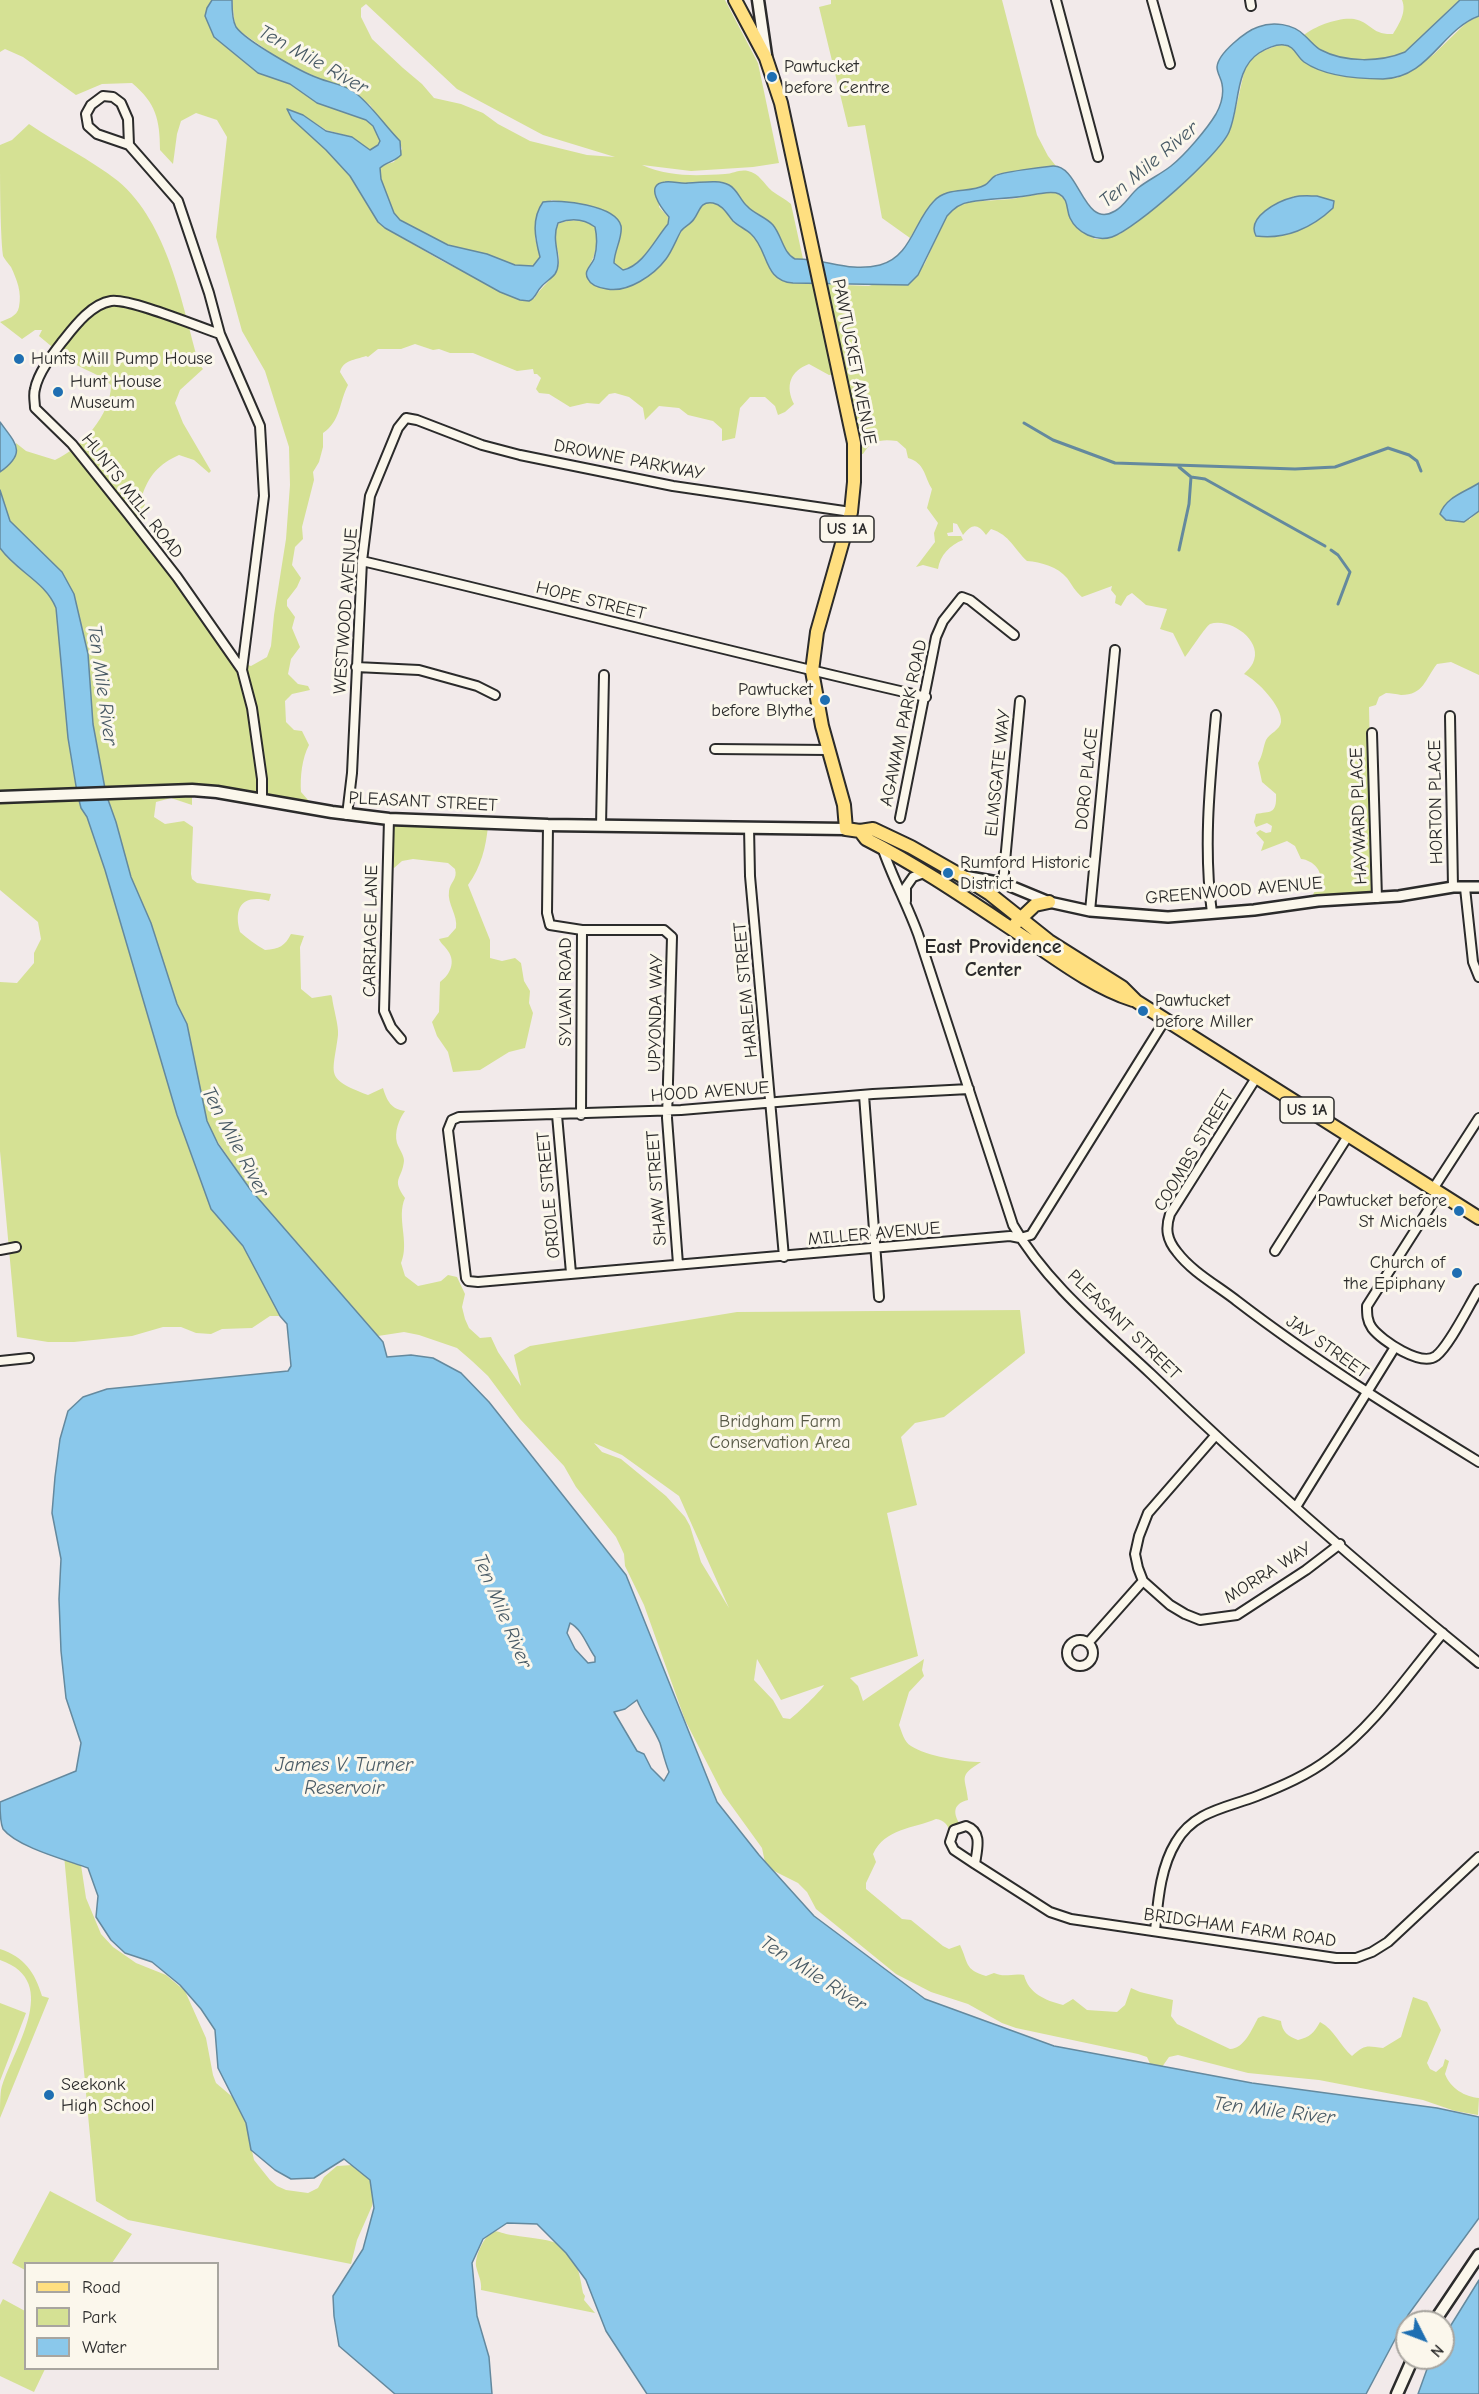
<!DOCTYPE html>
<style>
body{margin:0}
#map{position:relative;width:1479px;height:2394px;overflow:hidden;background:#f2eaea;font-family:"Comic Neue",sans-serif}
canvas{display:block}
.legend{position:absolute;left:24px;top:2262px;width:195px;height:108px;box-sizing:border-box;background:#fbf7ec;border:2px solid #a8a59f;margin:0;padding:8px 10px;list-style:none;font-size:18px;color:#2b2b2b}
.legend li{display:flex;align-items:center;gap:12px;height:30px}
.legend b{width:30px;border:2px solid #a8a59f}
.north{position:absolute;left:1395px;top:2310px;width:60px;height:60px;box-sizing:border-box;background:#fbf7ec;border:2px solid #a8a59f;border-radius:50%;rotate:132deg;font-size:16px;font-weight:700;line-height:24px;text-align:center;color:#2b2b2b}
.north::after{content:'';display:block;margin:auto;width:21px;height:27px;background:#1f6fb2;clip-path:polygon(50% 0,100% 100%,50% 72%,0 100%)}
</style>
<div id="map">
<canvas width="1479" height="2394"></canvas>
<ul class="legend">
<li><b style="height:8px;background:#ffdf80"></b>Road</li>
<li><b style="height:16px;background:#d5e194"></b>Park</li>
<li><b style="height:16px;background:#8ac8eb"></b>Water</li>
</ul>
<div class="north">N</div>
</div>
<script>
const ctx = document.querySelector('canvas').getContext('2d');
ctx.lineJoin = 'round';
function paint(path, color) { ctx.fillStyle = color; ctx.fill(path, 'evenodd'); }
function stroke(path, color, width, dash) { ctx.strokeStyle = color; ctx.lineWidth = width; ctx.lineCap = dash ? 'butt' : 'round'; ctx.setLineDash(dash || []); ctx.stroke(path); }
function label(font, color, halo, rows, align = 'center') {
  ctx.font = font + ' "Comic Neue",sans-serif'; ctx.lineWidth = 6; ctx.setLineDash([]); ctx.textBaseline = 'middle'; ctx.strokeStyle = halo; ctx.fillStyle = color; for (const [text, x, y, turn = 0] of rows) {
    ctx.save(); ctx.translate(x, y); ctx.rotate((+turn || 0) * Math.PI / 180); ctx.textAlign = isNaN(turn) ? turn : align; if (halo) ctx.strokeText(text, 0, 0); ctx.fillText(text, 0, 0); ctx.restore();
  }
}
paint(new Path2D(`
 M0 0H212L207 8 258 73 290 84 317 103 367 120 373 126 380 141 378 145 370 150 352 137 326 130 303 115 326 150 350 176 385 228 442 261 520 300 534 299C541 286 557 277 559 262 560 247 550 243 558 224 571 218 584 219 595 227 599 243 595 257 587 270L636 283 656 270 666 259 682 230 695 218 698 209 705 203H716L722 207 734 222 751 234 758 242 769 266 816 284 869 286 924 265 947 215 953 209 968 202 1012 199 1050 192 1057 193 1066 201 1069 216 1074 224 1095 239H1105L1120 234 1147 213 1233 121 1245 68 1250 60 1258 53 1276 46 1286 44 1293 48 1303 61 1326 71 1365 78H1397L1433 55 1466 23 1479 16V483L1470 488 1469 520 1479 511V675L1451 662 1437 664C1425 679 1424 695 1401 695 1396 694 1391 693 1386 693L1379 697 1376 705 1369 707 1373 895 1312 898C1313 892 1317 890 1319 885 1325 872 1313 860 1301 859L1295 846 1287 841 1261 851 1264 842 1256 833 1260 830 1266 833 1271 832 1272 826 1267 823 1256 827 1254 822 1256 814C1270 811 1277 815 1276 794L1262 782 1258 763C1263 755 1263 747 1266 740 1270 733 1280 730 1281 722 1283 707 1257 680 1244 674 1247 671 1251 667 1253 663 1264 641 1230 617 1210 624 1206 626 1190 651 1185 657L1173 633 1160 629 1167 609 1146 605 1132 593 1127 596 1121 606 1115 603 1116 596 1111 590 1112 586 1082 597C1075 591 1072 585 1067 578 1058 567 1041 562 1027 561 1014 549 1010 535 991 529L986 535C977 523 972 524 963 535L957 524 953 523V532L947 533 948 536H961L963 540C950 545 940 555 938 569L923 565 916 567 935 542 934 533 938 523 927 508 932 489C924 476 925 463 908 458L906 449 897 441C882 439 871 440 863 454H852L836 374 829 375 809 364C790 371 785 386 794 404L785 412 778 415 775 406 765 397H750L740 408 735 438 722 441V429L713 421 688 415 679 408 659 406 645 420 643 408 629 397 615 393 609 394 599 404 587 403 570 407 549 394 539 393 536 389 541 378 537 374H534L533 369 517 371 473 353H450L439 349 433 350 415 344 401 349H378L368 357 366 356C355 360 343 360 340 372L348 385C339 402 341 421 323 433V447L319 462 313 472 314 480 302 527 303 539 295 547 292 565 301 578 297 587 287 600V606L295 617 292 628 300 647 291 659 288 674 298 684 308 686 310 690 292 694 285 701 286 722 294 730 302 731 309 745C302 758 300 777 301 792L309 801 308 807 192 789V805L171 798 156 802 154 817 165 824 184 821 193 827 191 874 192 879 197 883 271 894 269 901C243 894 233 907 240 932 247 938 256 945 265 950 279 949 285 946 291 934L304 936 300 947 301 989 312 998 331 995 332 997C333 1007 339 1026 338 1035 333 1076 324 1078 368 1095L383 1088C387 1101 391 1109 405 1111 399 1119 394 1132 397 1143 399 1149 404 1155 404 1161 402 1180 391 1178 405 1198 396 1218 410 1242 401 1263L405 1276 418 1286 441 1281 448 1275 457 1277 465 1294 462 1307 465 1319 469 1328 480 1338 491 1337 498 1352 521 1386 514 1355 530 1346 737 1312 1020 1310 1025 1353 944 1417 915 1423 901 1437 917 1505 887 1513 918 1656 850 1678 858 1686 863 1701 924 1659 922 1670 924 1676 909 1692 899 1725C902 1732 904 1742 911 1746 926 1756 963 1762 981 1762 957 1777 966 1777 968 1800 952 1804 953 1814 961 1826L950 1832C948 1825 944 1820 936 1819 913 1829 885 1828 873 1854L876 1862 866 1883V1889L902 1919 911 1920 943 1946 949 1949 960 1945C969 1964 964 1969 986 1976L994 1973C1005 1978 1012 1973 1024 1975 1029 1994 1045 2000 1063 2005L1073 1999 1087 2010 1117 2012 1125 2005 1131 1988 1140 1992 1173 2000 1171 2016 1177 2024 1230 2049C1244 2049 1252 2029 1258 2018L1263 2016 1281 2021C1282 2032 1288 2036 1298 2040 1310 2037 1314 2033 1320 2022 1335 2030 1340 2046 1352 2056 1365 2044 1367 2046 1383 2048L1401 2037 1413 1997 1427 2002 1441 2030 1427 2063 1430 2069 1436 2072 1443 2066 1445 2059 1449 2061 1445 2074C1450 2088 1465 2097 1479 2098L1478 2115 1455 2111 1423 2100 1319 2080 1248 2073 1178 2055 1169 2057 1162 2067 1151 2066 1147 2057 1138 2054 1016 2028 1002 2023 968 2004 931 1992 896 1974 816 1909 807 1892 798 1883 766 1867 762 1848 723 1794 685 1720 644 1605 625 1566 624 1554 616 1537 576 1487 564 1466 520 1419 488 1376 472 1361 457 1348 419 1335 404 1332 378 1336 250 1189 211 1132 207 1121 187 1024 177 1004 151 923 131 877 106 794 93 724 88 654 74 594 10 521 0 490V471C11 465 17 456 16 443L26 451 55 460C81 448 111 415 111 385 101 374 83 370 70 361 59 353 49 344 39 336L42 330H35L22 339 0 322C7 319 17 317 19 307 22 292 17 280 11 267 8 263 5 260 3 256 0 229 0 174 0 145L12 140 29 124C58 144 90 159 118 181 168 223 182 304 199 364L203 369 180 390 175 403 183 423 211 471 209 473 194 460 179 455C159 464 149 475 142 496L145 504 137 523 242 663 251 666 267 657 271 646 274 615 286 539 290 485 289 447 265 371 242 331 216 237 227 137 217 120 196 113 181 121 177 134 173 164 160 150C160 120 156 103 132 83L102 84 76 95 23 57 5 49 0 52ZM594 1443 622 1455 679 1496 729 1608 701 1562 690 1526 685 1517 666 1496 621 1459 602 1452ZM757 1659 781 1700 824 1685C822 1690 796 1715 790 1719L783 1718 773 1700 754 1680Z
 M232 0H725L758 63 779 163 753 167 691 171 642 165C669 177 696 176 725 174 733 174 739 169 748 171 759 173 764 184 772 191 779 196 785 199 791 204L803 259H795L789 256 772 224 747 208 735 189 728 184 717 182 684 184 665 182 659 207 669 218 668 224C657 237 636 276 617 268 610 257 617 244 621 233L589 205 551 200 535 238 540 257 533 266 515 265 448 245 400 220 394 213 381 179 380 168 383 165 394 162 402 149 400 142 382 123 370 105 337 84 320 79 281 60 241 32 235 26ZM366 4 457 89 543 135 615 157 587 155 530 141 498 124 483 113 461 104 434 98 422 84 403 68 372 39 361 17V8Z
 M831 0H1002L1037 135 1048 156 1056 166 997 174 985 185 926 211 910 238 882 218 865 125 848 127 819 7 831 4Z
 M1402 0H1460C1440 15 1426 40 1405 52 1383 64 1344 61 1322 51 1315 47 1310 41 1304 35 1315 26 1339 17 1354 19 1371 22 1371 35 1393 34 1399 24 1407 12 1402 0Z
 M0 548C17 572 45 581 56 608L68 738 77 792 81 808 87 817 105 870 177 1115 211 1209 243 1246 280 1316H270L252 1328 222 1329 211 1334 196 1333 181 1327H163L132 1336 74 1342H48L17 1337 0 1151V982L17 983 34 963V953L41 939 38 922 0 890Z
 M387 820 488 826C486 847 481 867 468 885L490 940V958L502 961 515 958 521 963 524 981 530 991 529 1003 533 1013 525 1048 509 1052 480 1070 453 1072 448 1052 437 1036 432 1022 439 1012 440 982C450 975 456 962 448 951 445 946 441 944 439 939L448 937 456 928C458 915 447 904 449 891 450 882 458 879 455 869L448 863 413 859 402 861 394 868 385 865Z
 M64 1855 73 1858 81 1865 86 1898 101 1934 113 1947 136 1963 166 1975 185 1991 206 2038 213 2075 216 2083 236 2100 245 2119 254 2160 270 2180 277 2186 286 2190 308 2193 318 2188 324 2177 337 2166 353 2165 371 2175 374 2194 372 2206 357 2240 351 2264 128 2220 96 2201Z
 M0 1949C24 1957 35 1972 42 1996L49 1998 0 2118C0 2109 0 2098 1 2090 11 2051 64 1982 0 1960Z
 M0 2003 26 2013 0 2081Z
 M50 2191 132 2234 112 2263 26 2264 25 2270 12 2263Z
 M493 2231C499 2231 504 2234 511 2235 558 2242 575 2237 583 2293L585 2296 584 2300 595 2313 481 2290C482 2281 478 2275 476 2266 475 2255 484 2237 493 2231Z
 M3 2299 25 2311 26 2368 45 2369 34 2392 0 2376V2305Z`), '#d5e194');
const water = new Path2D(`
 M212 0H232C232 9 232 20 236 27 246 41 301 72 318 78 330 83 342 84 353 91 371 104 384 125 400 141L401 155C394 162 386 162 380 168L381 179 394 213 400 220 448 245 487 254 515 265 533 266 540 257C535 238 531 219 543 202 560 199 616 205 621 226 623 237 614 251 614 263L623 270C643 266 655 239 668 224L669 217C662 209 643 184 665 182 673 181 681 184 688 183 701 183 718 179 729 185 738 190 740 200 747 206 754 214 766 217 773 225 782 236 783 253 795 259 825 258 848 273 880 265 911 257 914 221 934 201 948 186 969 194 985 185 989 183 991 178 995 176 1001 172 1043 167 1053 166 1080 165 1083 230 1115 211 1124 206 1130 195 1138 188 1148 180 1161 174 1171 166 1185 155 1207 129 1216 114 1221 105 1224 94 1222 84 1221 78 1217 73 1217 67 1218 53 1246 31 1258 27 1273 21 1293 24 1304 35 1310 40 1315 47 1321 50 1345 63 1381 62 1405 52L1460 0H1479V16C1441 30 1429 78 1383 79 1359 79 1324 76 1304 62 1297 57 1294 45 1284 45 1276 44 1265 49 1259 53 1234 69 1240 107 1229 132 1219 155 1136 229 1112 237 1096 242 1077 233 1070 218 1066 210 1069 199 1059 194 1053 191 1045 193 1037 194 1015 199 992 198 970 202 961 203 953 209 947 216L918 275 908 285 793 283C763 281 769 250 751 234 746 229 738 226 733 221 727 214 723 205 713 203 700 201 700 211 694 219 691 224 685 226 681 231 676 240 672 251 666 259 654 275 628 293 607 289 600 288 591 286 588 279 583 271 591 266 594 259 597 249 597 236 595 227 584 219 571 218 558 223 550 243 564 260 555 274 551 279 545 282 541 287 536 292 536 298 529 301L520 300 500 292 385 228 378 222 350 176 326 150 292 119 287 109 303 115 326 131 352 137 370 150 378 145 380 141 373 126 366 120 317 103 290 84 258 73 214 37 205 16 207 8Z
 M1317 196 1334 201 1333 208C1312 228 1285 240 1256 236 1246 217 1278 201 1294 197 1301 195 1310 196 1317 196Z
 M0 422C15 443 28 452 0 472Z
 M1479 483V511L1464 522 1446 520 1440 514C1446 497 1465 492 1479 483Z
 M0 490 10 521 62 572 74 594 88 654 93 724 106 794 116 822 131 877 151 923 177 1004 187 1024 207 1121 218 1144 250 1189 383 1342 387 1357 411 1355 433 1358 461 1373 489 1402 626 1575 717 1802 759 1855 814 1916 925 1999 1054 2046 1252 2083 1437 2108 1479 2117V2218L1408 2315 1366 2394H647L606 2331 586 2280 566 2253 537 2224 507 2223 483 2239 472 2263 477 2316 489 2357 492 2394H395L339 2346 334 2316 333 2296 363 2249 374 2208 370 2180 344 2159 314 2178 291 2179 275 2170 251 2150 246 2123 218 2068 215 2030 201 2009 180 1985 152 1962 125 1953 111 1940 96 1917 98 1896 88 1868C66 1860 17 1847 3 1829 0 1822 0 1810 0 1802L76 1771 81 1743 66 1698 61 1651 59 1599 61 1559 52 1513 55 1477 60 1439 68 1411 83 1397 107 1389 288 1371 291 1366 287 1324 280 1316 243 1246 211 1209 177 1115 105 870 87 817 81 808 77 792 68 738 56 608C45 581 17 572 0 548ZM570 1623C582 1629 587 1646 595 1657V1662L588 1663 575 1649 567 1633ZM637 1700C643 1715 654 1728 660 1743 663 1753 665 1762 669 1772L664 1781 651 1768 644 1754 637 1751 614 1712 625 1709Z
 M1479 2280V2394H1418L1431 2358H1443V2338Z`);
paint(water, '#8ac8eb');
stroke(water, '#64899e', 1.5);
stroke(new Path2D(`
 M1024 423 1053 440 1115 463 1295 469 1335 467 1388 448 1409 455 1417 461 1421 471
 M1179 467 1191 477 1205 479 1325 546
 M1179 550 1189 504 1191 477
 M1331 550 1338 555 1350 572 1338 604`), '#64899e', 3);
const minor = new Path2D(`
 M1056 0 1098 157
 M1152 0 1170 64
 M1250 0 1251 6
 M129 145 97 134 88 126 86 114 91 105 103 96 113 97 121 103 128 119 129 145 178 201 209 293 220 334 260 426 264 496 242 670
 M220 334C199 327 129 298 111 301 91 304 74 327 62 342 52 355 38 373 35 389 33 395 35 402 35 408L72 444 128 514 177 577 242 670 252 708 262 779V799
 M362 561C550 605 737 654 926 697
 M356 667 419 670 477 686 495 695
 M1450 716 1453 887
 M1372 733 1377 898
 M715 749 829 750
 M347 815 352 773 362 561 370 496 398 428 406 418 417 420 482 445 520 455 673 486 851 512
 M900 818 936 637 943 621 962 597 970 600 1014 635
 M389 819 384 1011 391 1027 401 1039
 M548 825 547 913 550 925 582 930H664L672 937 667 1118 678 1264
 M601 826 604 675
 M749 827 750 876 784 1257
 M882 847C892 877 907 904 918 934L1013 1225C1046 1283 1102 1328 1151 1374 1256 1475 1366 1571 1479 1663
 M1003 883 1020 701
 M1465 888 1473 962 1479 977
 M906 901V887L913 877 924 873
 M1090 911 1115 650
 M1212 913C1203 847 1210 781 1216 715
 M1256 1078 1170 1214C1165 1229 1167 1240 1177 1252 1192 1272 1218 1286 1237 1301 1314 1360 1396 1411 1479 1462
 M969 1089 873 1094 681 1110 459 1117 452 1120 448 1130 466 1278 468 1281 478 1282 1010 1236 1020 1238 1031 1235 1165 1020
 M864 1095 879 1297
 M557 1115 571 1273
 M581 1115 582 930
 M1433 1189 1479 1118
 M1439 1193 1367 1306C1367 1314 1367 1321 1372 1328 1382 1341 1421 1367 1436 1356 1450 1345 1469 1305 1479 1289
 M0 1250 16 1247
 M1275 1251 1348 1136
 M0 1361 29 1358
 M1215 1436 1148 1513 1139 1536 1135 1554 1138 1568 1143 1581 1170 1605 1185 1614 1200 1620 1237 1615 1306 1570 1340 1544
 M1296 1507 1395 1347
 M1067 1653a13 13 0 1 1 26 0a13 13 0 1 1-26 0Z
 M1088 1643 1143 1581
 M966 1826C983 1832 977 1849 975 1864L954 1850 950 1842 954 1830Z
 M975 1864 1050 1912 1071 1919 1336 1958H1356L1372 1952 1388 1942 1479 1857
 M1155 1931C1158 1901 1160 1868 1176 1842 1194 1811 1226 1808 1257 1796 1282 1786 1308 1775 1330 1758 1375 1725 1407 1676 1443 1633`);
const tertiary = new Path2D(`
 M964 876 1003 883 1049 902 1090 911 1168 917 1254 910 1318 901 1399 896 1453 887H1479`);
const secondary = new Path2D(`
 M758 0 766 55
 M0 797 192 790 217 792 332 812 389 819 548 825 846 829
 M1434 2322 1479 2255
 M1397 2394 1413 2358`);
const primary = new Path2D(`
 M735 0 766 58 781 103 854 443V482L851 512 817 632 812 671 822 726 844 805 846 829 860 831 873 829 911 847 960 875 990 894 1049 941 1122 987 1136 1001 1479 1218
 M860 831 866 839C923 868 977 906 1030 941 1062 963 1096 988 1133 1000
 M1016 923 1035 905 1049 902`);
stroke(minor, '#2b2b2b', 12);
stroke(tertiary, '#2b2b2b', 14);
stroke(secondary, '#2b2b2b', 15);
stroke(primary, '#2b2b2b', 16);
stroke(minor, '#fbf7ec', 8);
stroke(tertiary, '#fbf7ec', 9);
stroke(secondary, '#fbf7ec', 10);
stroke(primary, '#ffdf80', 12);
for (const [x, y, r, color] of [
 [772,77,6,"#1f6fb2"],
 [19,359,6,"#1f6fb2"],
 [58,392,6,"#1f6fb2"],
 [825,700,6,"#1f6fb2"],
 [948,873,6,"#1f6fb2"],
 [1143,1011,6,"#1f6fb2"],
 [1459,1211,6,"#1f6fb2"],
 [1457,1273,6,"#1f6fb2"],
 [49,2095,6,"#1f6fb2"]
]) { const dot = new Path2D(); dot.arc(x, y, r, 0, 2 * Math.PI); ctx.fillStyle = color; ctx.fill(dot); stroke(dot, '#fbf7ec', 2); }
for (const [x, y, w] of [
 [847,529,54],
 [1307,1110,54]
]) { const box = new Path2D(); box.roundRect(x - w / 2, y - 13, w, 26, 4.5); ctx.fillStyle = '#fbf7ec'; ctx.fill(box); stroke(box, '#2b2b2b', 1.5); }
label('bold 16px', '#2b2b2b', null, [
 ["US 1A",847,529],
 ["US 1A",1307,1110]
]);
label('18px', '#2b2b2b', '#fbf7ec', [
 ["Pawtucket",784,67],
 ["before Centre",784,88],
 ["Hunts Mill Pump House",31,359],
 ["Hunt House",70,382],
 ["Museum",70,403],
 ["Pawtucket",813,690,"right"],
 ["before Blythe",813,711,"right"],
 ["Rumford Historic",960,863],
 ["District",960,884],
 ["Pawtucket",1155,1001],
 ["before Miller",1155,1022],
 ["Pawtucket before",1447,1201,"right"],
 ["St Michaels",1447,1222,"right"],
 ["Church of",1445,1263,"right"],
 ["the Epiphany",1445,1284,"right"],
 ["Seekonk",61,2085],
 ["High School",61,2106]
], 'left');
label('18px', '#2b2b2b', '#fbf7ec', [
 ["PAWTUCKET AVENUE",854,362,79],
 ["DROWNE PARKWAY",629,460,11],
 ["HUNTS MILL ROAD",132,496,52],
 ["HOPE STREET",591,601,14],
 ["WESTWOOD AVENUE",346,611,-86],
 ["AGAWAM PARK ROAD",904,723,-78],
 ["ELMSGATE WAY",998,773,-84],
 ["DORO PLACE",1087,779,-84],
 ["PLEASANT STREET",423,802,3],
 ["HORTON PLACE",1436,802,-91],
 ["HAYWARD PLACE",1359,816,-92],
 ["GREENWOOD AVENUE",1234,891,-5],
 ["CARRIAGE LANE",371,931,-89],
 ["HARLEM STREET",746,990,-95],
 ["SYLVAN ROAD",566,992,-90],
 ["UPYONDA WAY",656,1013,-89],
 ["HOOD AVENUE",710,1092,-4],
 ["COOMBS STREET",1194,1151,-59],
 ["SHAW STREET",657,1188,-94],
 ["ORIOLE STREET",549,1195,-95],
 ["MILLER AVENUE",874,1234,-5],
 ["PLEASANT STREET",1124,1325,44],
 ["JAY STREET",1327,1347,35],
 ["MORRA WAY",1268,1573,-32],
 ["BRIDGHAM FARM ROAD",1240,1928,8]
]);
label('18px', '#565845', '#fbf7ec', [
 ["Bridgham Farm",780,1422],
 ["Conservation Area",780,1443]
]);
label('italic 20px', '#485a65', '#fbf7ec', [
 ["Ten Mile River",313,60,29],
 ["Ten Mile River",1149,165,-40],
 ["Ten Mile River",102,685,82],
 ["Ten Mile River",235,1142,62],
 ["Ten Mile River",502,1611,67],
 ["James V. Turner",344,1765],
 ["Reservoir",344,1788],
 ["Ten Mile River",813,1974,33],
 ["Ten Mile River",1274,2111,7]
]);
label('bold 20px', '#2b2b2b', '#fbf7ec', [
 ["East Providence",993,947],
 ["Center",993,970]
]);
</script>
